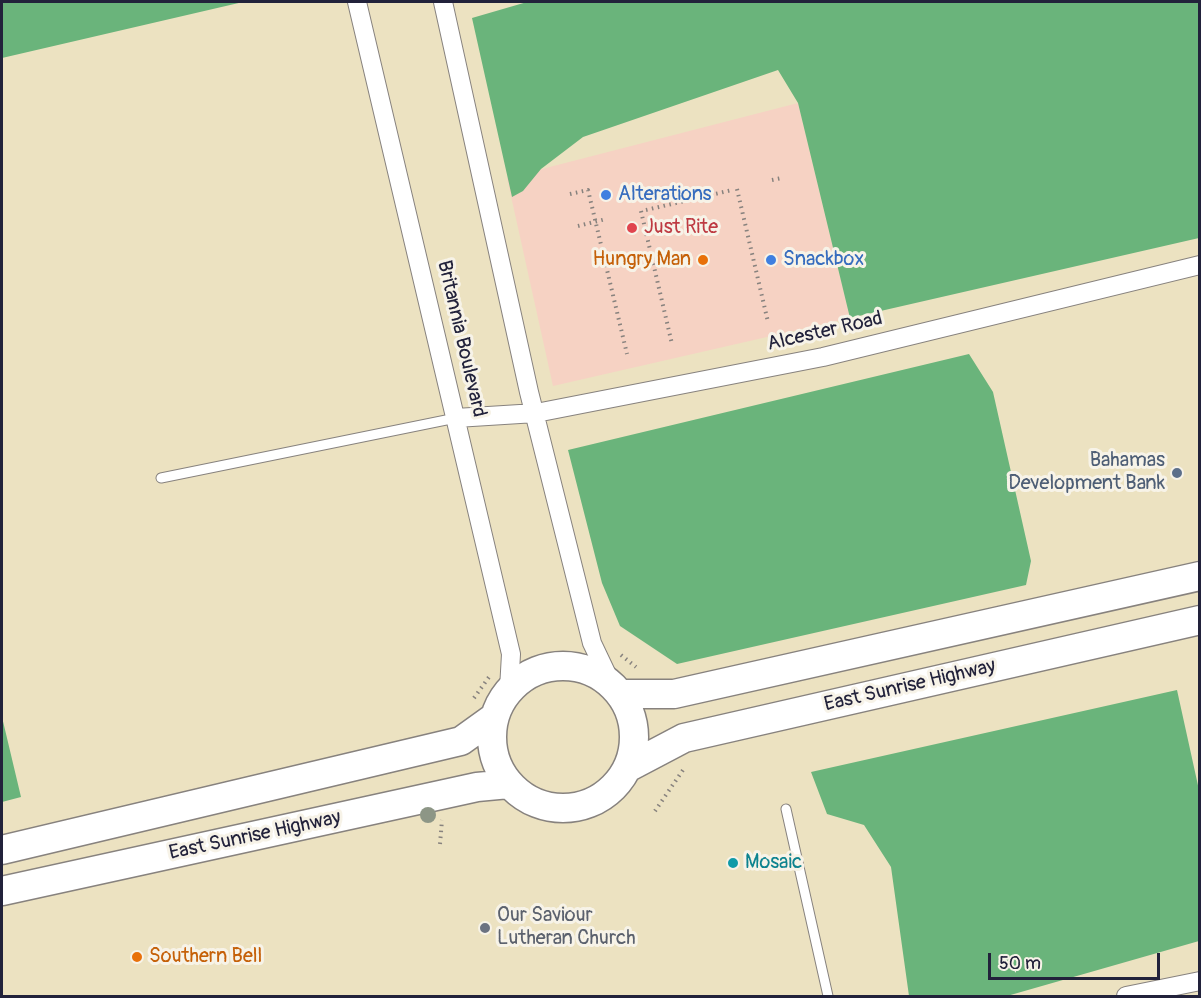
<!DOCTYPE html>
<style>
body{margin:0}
#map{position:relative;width:1201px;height:998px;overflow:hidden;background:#ece2c1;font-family:Pangolin,sans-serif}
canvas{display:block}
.frame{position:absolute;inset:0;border:3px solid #22223b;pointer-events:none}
.scale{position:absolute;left:988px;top:953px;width:172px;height:27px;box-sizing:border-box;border:3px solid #22223b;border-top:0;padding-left:8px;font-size:18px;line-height:21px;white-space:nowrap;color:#22223b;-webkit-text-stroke:4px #f7f3e8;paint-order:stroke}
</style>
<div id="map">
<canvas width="1201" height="998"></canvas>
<div class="frame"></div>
<div class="scale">50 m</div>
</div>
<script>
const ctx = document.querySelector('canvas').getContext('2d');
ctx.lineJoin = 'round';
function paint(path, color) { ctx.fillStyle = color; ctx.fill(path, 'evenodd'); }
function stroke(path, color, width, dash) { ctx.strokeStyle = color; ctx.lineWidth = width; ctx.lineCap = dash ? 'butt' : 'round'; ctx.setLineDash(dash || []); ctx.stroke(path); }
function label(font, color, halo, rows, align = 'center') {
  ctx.font = font + ' Pangolin,sans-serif'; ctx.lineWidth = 6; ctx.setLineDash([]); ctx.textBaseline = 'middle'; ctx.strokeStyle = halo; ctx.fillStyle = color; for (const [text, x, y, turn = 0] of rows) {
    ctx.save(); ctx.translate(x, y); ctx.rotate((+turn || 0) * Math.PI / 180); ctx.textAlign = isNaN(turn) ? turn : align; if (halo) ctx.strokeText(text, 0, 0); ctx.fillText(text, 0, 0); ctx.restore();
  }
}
paint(new Path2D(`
 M798 103 850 318 553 386 507 178Z`), '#f6d2c3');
paint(new Path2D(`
 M2 2H243L2 58Z
 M527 2H1199V238L850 318 798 103 778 70 583 137 541 169 523 191 512 197 472 18Z
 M969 354 993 392 1031 561 1026 585 677 664 620 626 602 583 568 450Z
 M1177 690 1199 790V941L1007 996H909L891 867 864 825 827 814 811 772Z
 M2 717 21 797 2 802Z`), '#6ab47b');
const service = new Path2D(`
 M161 478 456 418
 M786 809 828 996`);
const minor = new Path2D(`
 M357 2 511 654 509 689
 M443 2 529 392 583 607 592 643 611 683
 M456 418 536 413 823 357 1200 265
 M1126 996 1200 981`);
const primary = new Path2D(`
 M492 737a71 71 0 1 1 142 0a71 71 0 1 1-142 0Z
 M621 694H674L1200 576
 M627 768 684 738 1200 620
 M2 850 461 741 493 718
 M2 891 477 787 509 784`);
stroke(service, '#87827e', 11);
stroke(minor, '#87827e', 20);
stroke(primary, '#87827e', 31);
stroke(new Path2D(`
 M772 180 782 178
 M737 189 768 322
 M570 194 588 190 627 354
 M646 210 732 190
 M641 211 672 344
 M578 226 606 219
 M621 655 636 667
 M474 698 489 677
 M655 811 685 767
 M440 844 442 820`), '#87827e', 4, [1.5, 4.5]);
stroke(service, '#fff', 9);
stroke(minor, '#fff', 18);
stroke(primary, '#fff', 28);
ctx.fillStyle = '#8d9686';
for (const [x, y] of [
 [428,815]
]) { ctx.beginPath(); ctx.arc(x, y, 8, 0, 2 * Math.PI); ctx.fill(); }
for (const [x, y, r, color] of [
 [606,195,6,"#3f7fe0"],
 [632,228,6,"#e0444e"],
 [703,260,6,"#e8710a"],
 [771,260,6,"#3f7fe0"],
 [1177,473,6,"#5c6f8a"],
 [733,863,6,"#0f9aa8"],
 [485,928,6,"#6b7280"],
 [137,957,6,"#e8710a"]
]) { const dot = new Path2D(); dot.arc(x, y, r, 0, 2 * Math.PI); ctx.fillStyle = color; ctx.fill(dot); stroke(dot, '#f7f3e8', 2); }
label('20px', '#366cbe', '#f7f3e8', [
 ["Alterations",618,195],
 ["Snackbox",783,260]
], 'left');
label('20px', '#be3a42', '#f7f3e8', [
 ["Just Rite",644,228]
], 'left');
label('20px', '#c56008', '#f7f3e8', [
 ["Hungry Man",691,260],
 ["Southern Bell",149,957,"left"]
], 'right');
label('20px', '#22223b', '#f7f3e8', [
 ["Alcester Road",825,332,-13],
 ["Britannia Boulevard",461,339,77],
 ["East Sunrise Highway",910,686,-13],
 ["East Sunrise Highway",255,836,-12]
]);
label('20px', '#4e5e75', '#f7f3e8', [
 ["Bahamas",1165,461],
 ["Development Bank",1165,484]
], 'right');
label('20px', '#0d838f', '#f7f3e8', [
 ["Mosaic",745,863]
], 'left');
label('20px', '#5b616d', '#f7f3e8', [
 ["Our Saviour",497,916],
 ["Lutheran Church",497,939]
], 'left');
</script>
